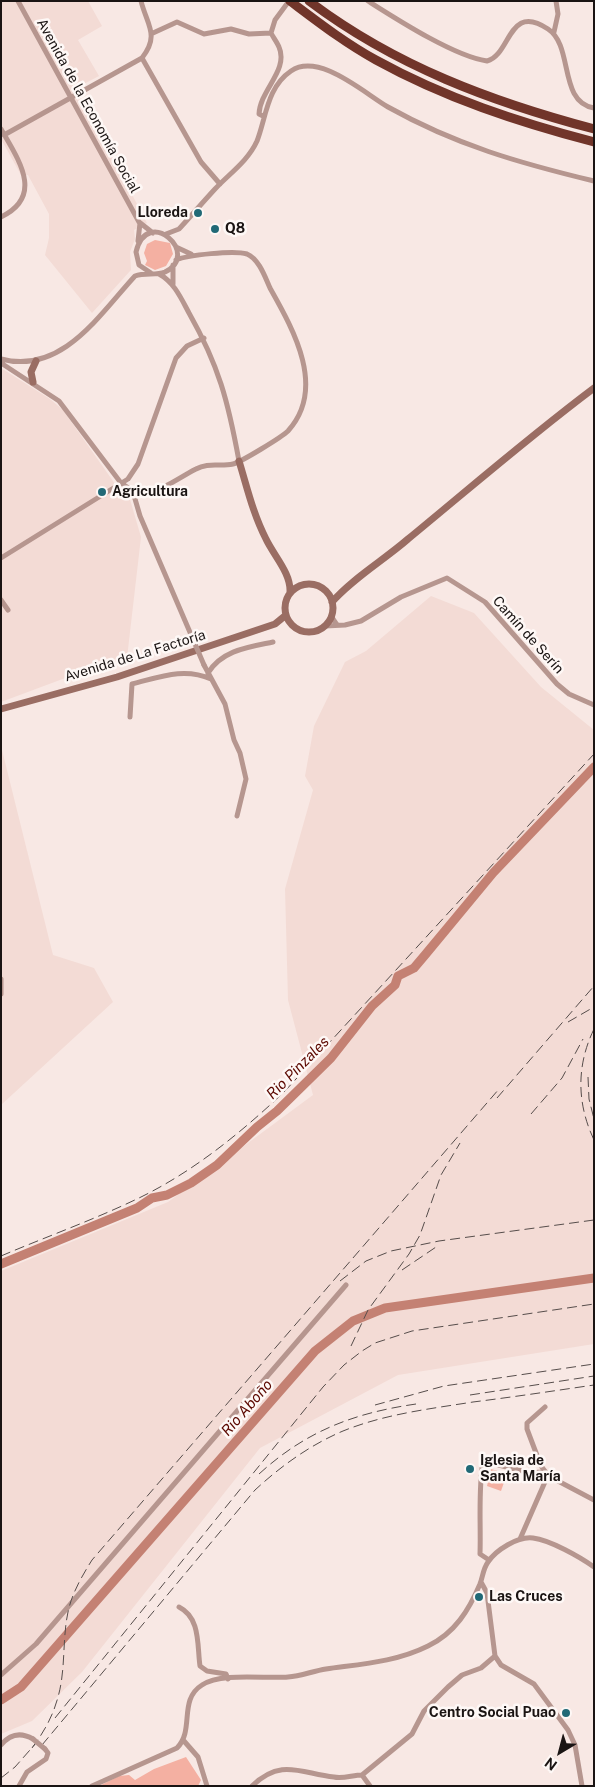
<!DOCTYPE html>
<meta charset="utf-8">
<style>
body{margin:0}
#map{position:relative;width:595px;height:1787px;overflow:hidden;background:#f8e8e4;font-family:"Public Sans",sans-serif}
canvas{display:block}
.frame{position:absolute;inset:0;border:2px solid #1a1413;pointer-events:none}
.north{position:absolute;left:535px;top:1727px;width:50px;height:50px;-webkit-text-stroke:4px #fef8f6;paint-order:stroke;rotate:217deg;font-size:14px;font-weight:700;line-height:20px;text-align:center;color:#1a1413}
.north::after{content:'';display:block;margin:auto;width:18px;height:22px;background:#1a1413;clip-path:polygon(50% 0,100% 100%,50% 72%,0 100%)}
</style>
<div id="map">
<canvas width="595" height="1787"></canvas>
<div class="frame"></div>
<div class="north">N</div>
</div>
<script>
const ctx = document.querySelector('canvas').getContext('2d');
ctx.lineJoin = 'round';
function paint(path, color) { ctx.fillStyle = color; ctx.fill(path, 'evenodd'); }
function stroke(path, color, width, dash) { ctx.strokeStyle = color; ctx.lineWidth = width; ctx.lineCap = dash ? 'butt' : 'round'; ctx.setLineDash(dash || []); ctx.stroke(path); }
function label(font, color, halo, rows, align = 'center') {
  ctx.font = font + ' "Public Sans",sans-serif'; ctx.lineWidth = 5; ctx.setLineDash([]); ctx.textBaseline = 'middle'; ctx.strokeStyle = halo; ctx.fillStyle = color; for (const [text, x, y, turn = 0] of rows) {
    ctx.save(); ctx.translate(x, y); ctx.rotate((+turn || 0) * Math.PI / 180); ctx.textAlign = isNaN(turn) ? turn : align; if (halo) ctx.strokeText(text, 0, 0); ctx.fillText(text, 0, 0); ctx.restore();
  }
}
paint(new Path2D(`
 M1 1H88L102 26 78 40 99 76 76 88 147 223 134 230 135 239 130 252 131 270 92 313 45 255 49 238V214L28 175H21L1 139Z
 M1 368 50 399 63 410 120 491 129 496 141 537 127 658 68 677 1 702Z
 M431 596 474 613 541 687 594 730V1344L398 1375 260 1448 82 1672 32 1721 1 1734V1271L168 1202 313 1095 288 1000 285 889 313 790 305 776 314 726 345 662 366 651Z
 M1 746 53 955 94 968 113 1002 1 1105Z`), '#f3dbd5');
paint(new Path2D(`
 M155 240 170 243 173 254 166 266 155 270 145 265 147 261 144 253 147 244Z
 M491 1469 507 1474 501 1491 487 1486Z
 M186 1757 201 1780 198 1786H99L119 1776 129 1775 135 1780 154 1769Z`), '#f4b0a2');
stroke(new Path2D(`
 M1 1264 137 1208 152 1198 167 1195 191 1183 217 1165 257 1127 277 1111 331 1058 372 1006 395 985 398 976 414 968 425 955 493 873 594 767
 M1 1700 21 1687 315 1351 353 1321 385 1308 594 1278`), '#c48173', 9);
stroke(new Path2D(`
 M18 1 139 222 153 233
 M368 1C398 20 454 56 487 61 511 55 508 2 548 29 574 46 558 102 594 108
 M554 32 558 14 556 1
 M153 33 177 22 204 34 231 29 249 34 271 33
 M142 58 201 162 220 184
 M263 116 259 114C260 90 289 70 279 47 277 42 273 37 271 33L275 20 289 1
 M1 129C18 159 45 196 1 217
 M4 135 142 58C160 35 147 25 141 1
 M166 234 179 229C191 216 203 202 215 189 229 174 248 161 257 141 266 118 267 87 291 71 319 52 364 93 388 107 456 145 519 163 594 181
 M138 241 140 223
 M176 247 191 254
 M159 274C174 282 181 298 189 313 219 366 228 401 239 461
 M173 284V265
 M1 359C62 375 99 315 135 276 145 272 156 276 165 272 202 254 147 205 136 252L139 265 151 273
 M1 363 59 401 121 483C149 505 170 482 196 469 208 462 220 467 233 464 241 462 282 437 288 431 327 388 293 329 270 288 265 277 259 259 247 254 234 250 188 255 176 260
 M133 492 140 516 192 637
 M1 558 128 479 138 464 176 358 187 346 204 338
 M1 600 8 610
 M331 616 337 625
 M325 626 345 625 361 621 401 597 447 578 485 602 557 684 569 694 594 705
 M204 665 225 704 234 740 240 753 246 779 237 816
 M208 673C222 650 249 647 273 642
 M130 717 132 684C160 677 184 667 211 679
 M1 979V994
 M545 1407 527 1423V1429L541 1466 548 1475
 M520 1539 548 1475
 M489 1560 480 1554C481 1524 478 1491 483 1461L530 1473 541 1472 594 1500
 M481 1582 487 1593 495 1656 501 1665 534 1684 568 1730 575 1745 582 1786
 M179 1607C201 1618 197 1646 200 1666L207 1671 226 1674 228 1679
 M1 1675 36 1644 346 1285
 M184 1741 198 1757 207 1786
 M1 1745C10 1734 21 1732 33 1739
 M362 1775 412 1734 424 1711 448 1687 462 1675 481 1668 495 1656
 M362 1775 370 1786
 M19 1786 27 1772 46 1759 48 1753 45 1749
 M92 1786 177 1748C195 1730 178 1700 202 1685 221 1672 266 1679 288 1677 301 1676 313 1671 326 1669 361 1664 396 1662 428 1646 455 1633 469 1610 480 1584 483 1576 483 1569 488 1562 496 1550 518 1536 533 1538 550 1540 580 1557 594 1567
 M252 1786C281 1758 300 1773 334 1777 343 1779 353 1775 362 1775`), '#b6968f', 5);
stroke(new Path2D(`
 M33 382 31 372 36 361
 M239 461C247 487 253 514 266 539 274 556 291 573 290 592
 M285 608a24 24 0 1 1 48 0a24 24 0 1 1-48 0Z
 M332 602C353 578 384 560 408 539 470 488 530 436 594 388
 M1 709 117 677 275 624 286 615`), '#9a6d63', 7);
stroke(new Path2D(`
 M290 1C318 22 345 43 376 60 445 98 518 122 594 142
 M309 1C395 66 492 102 594 129`), '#71352a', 9);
stroke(new Path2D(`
 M568 1022 594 1007
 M594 1029C576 1066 577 1104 594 1140
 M588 1077 589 1099 594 1119
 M497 1098 594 986
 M531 1114 562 1078 583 1039
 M1 1256C48 1236 96 1219 141 1197 194 1171 242 1132 285 1091L594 754
 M402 1270 439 1245
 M340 1281 366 1261 391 1251 439 1241 594 1220
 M351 1346 368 1310 409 1254 420 1235 441 1175 460 1143
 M470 1395 594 1376
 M375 1405 444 1386 594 1364
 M259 1474C306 1431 354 1413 416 1404
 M55 1718 323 1387 344 1365 362 1351 375 1343 412 1331 594 1304
 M42 1745 255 1490C281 1466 310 1445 343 1431 385 1414 429 1409 473 1402 513 1397 553 1391 594 1385
 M32 1748C44 1732 53 1716 58 1697 66 1669 62 1640 68 1612 72 1593 82 1576 92 1560L499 1089
 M1 1778 15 1767 37 1742`), '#564d4b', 1, [10, 5]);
stroke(new Path2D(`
 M192 637 204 665
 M33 1739 45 1749`), '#b6968f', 5);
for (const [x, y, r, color] of [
 [198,213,5,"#216976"],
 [215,229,5,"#216976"],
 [102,492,5,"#216976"],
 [470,1469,5,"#216976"],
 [479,1597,5,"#216976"],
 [566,1713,5,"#216976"]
]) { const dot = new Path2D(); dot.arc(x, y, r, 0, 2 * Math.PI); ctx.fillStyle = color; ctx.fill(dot); stroke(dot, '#fef8f6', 2); }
label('14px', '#1a1413', '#fef8f6', [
 ["Avenida de la Economía Social",88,106,61],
 ["Camín de Serín",528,635,48],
 ["Avenida de La Factoría",135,656,-17]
]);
label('bold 14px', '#1a1413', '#fef8f6', [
 ["Lloreda",188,213,"right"],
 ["Q8",225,229],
 ["Agricultura",112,492],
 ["Iglesia de",480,1461],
 ["Santa María",480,1477],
 ["Las Cruces",489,1597],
 ["Centro Social Puao",556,1713,"right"]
], 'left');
label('italic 15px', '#5c0800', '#fef8f6', [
 ["Rio Pinzales",298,1068,-45],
 ["Rio Aboño",247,1408,-49]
]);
</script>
